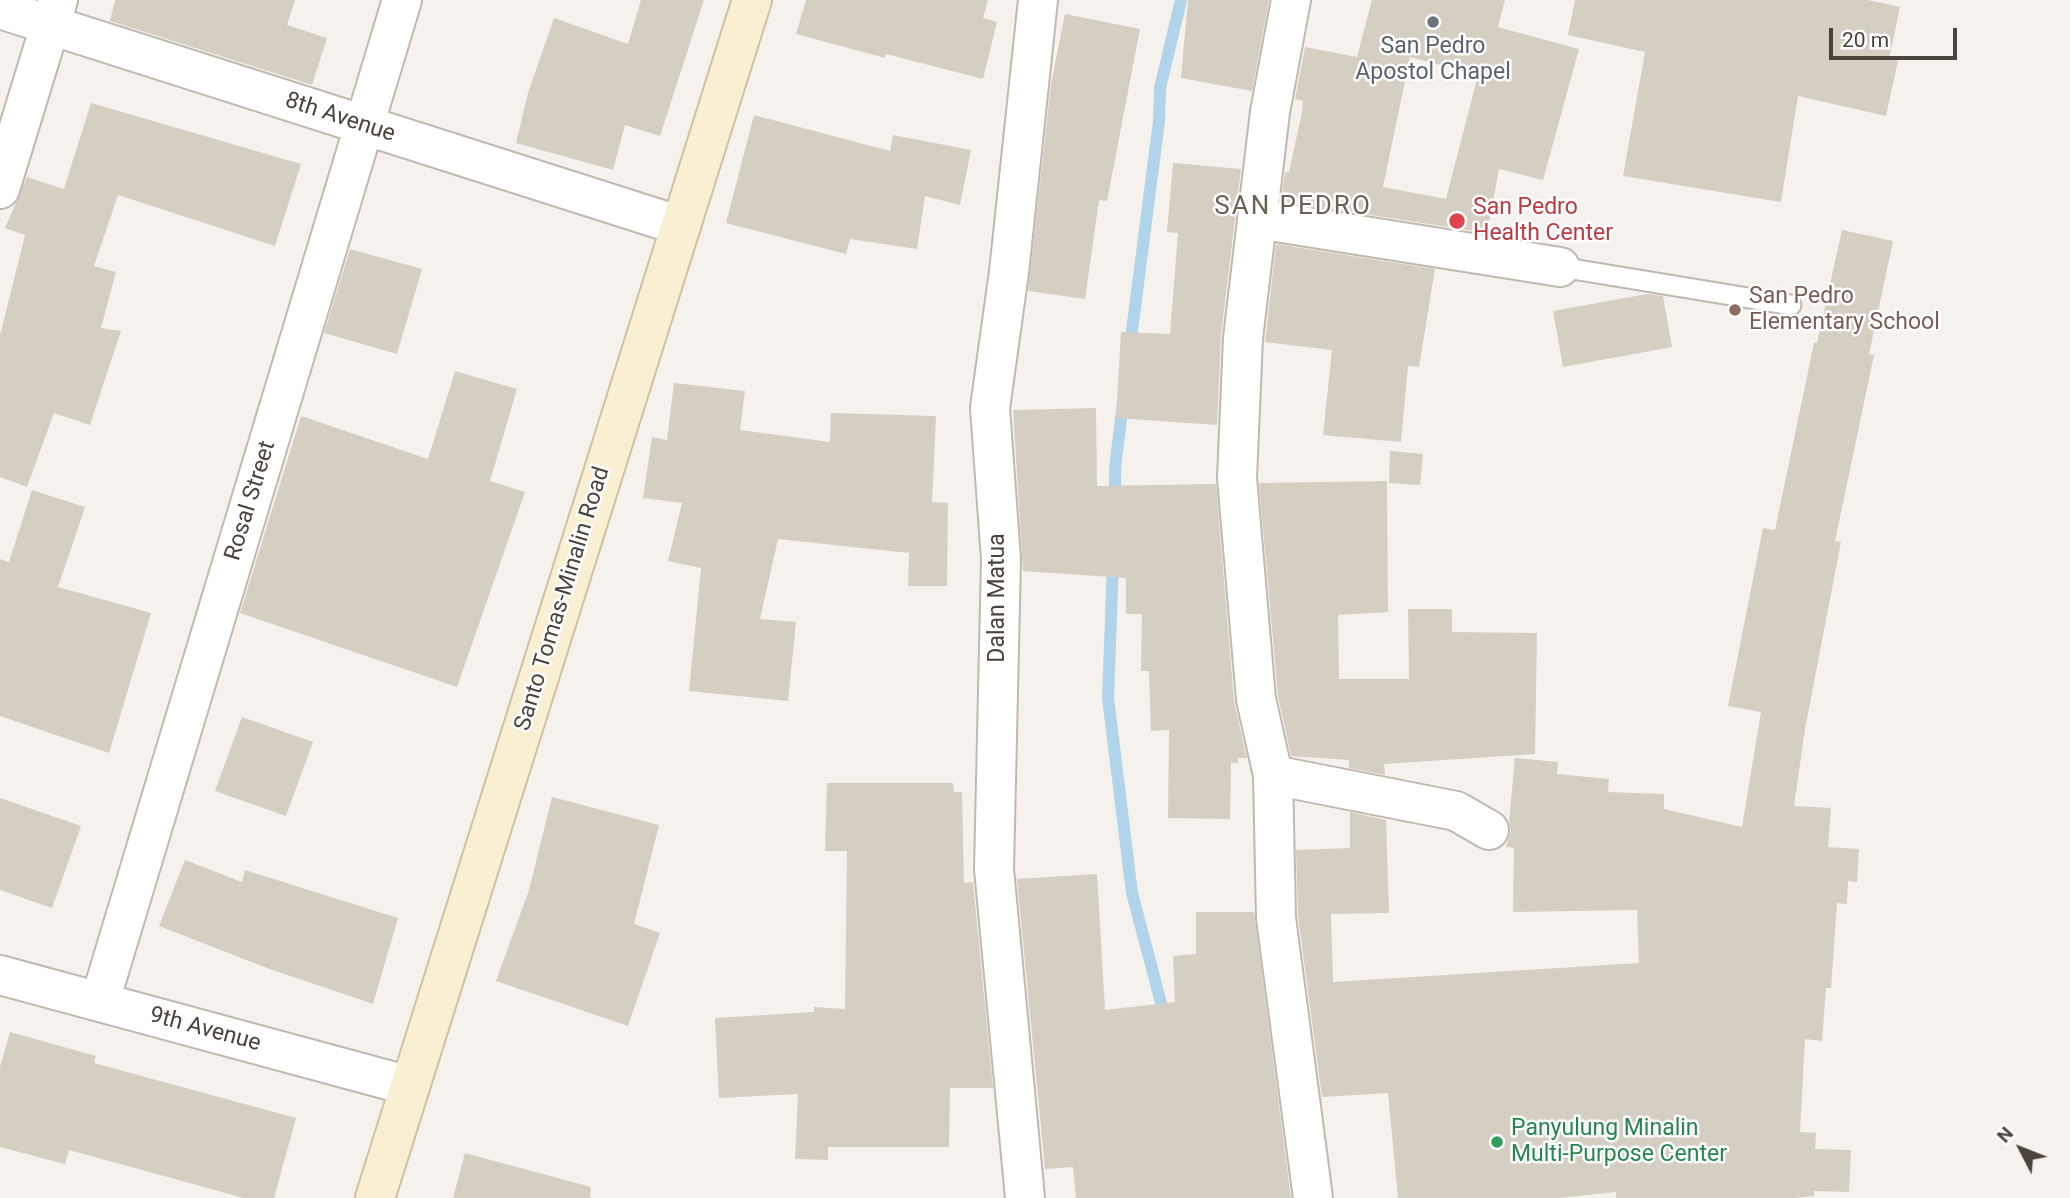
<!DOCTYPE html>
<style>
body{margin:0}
#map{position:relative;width:2070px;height:1198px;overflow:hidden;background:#f5f2ed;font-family:Roboto,sans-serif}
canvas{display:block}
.north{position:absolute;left:1986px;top:1114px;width:70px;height:70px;-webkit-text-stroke:5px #fff;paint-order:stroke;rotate:312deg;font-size:19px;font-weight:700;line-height:28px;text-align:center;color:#49433b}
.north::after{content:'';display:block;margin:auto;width:24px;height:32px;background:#49433b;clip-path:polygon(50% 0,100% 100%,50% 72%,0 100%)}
.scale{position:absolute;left:1829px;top:28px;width:128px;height:32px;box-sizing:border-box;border:4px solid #49433b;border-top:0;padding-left:9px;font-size:21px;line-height:24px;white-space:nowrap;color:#49433b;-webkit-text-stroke:5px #fff;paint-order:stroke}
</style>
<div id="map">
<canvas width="2070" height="1198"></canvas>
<div class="north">N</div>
<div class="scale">20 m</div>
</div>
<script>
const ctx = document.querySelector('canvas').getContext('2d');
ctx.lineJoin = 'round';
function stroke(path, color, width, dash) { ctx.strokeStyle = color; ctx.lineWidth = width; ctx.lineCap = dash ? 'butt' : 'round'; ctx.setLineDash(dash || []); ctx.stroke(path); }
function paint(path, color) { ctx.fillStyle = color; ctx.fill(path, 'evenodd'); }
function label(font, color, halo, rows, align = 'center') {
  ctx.font = font + ' Roboto,sans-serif'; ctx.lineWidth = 5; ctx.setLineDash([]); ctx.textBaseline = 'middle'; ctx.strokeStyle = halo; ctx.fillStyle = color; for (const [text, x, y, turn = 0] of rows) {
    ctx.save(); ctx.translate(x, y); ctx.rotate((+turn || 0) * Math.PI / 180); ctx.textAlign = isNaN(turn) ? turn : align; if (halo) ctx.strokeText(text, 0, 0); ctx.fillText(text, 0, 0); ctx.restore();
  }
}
stroke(new Path2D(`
 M1130 346 1159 121 1160 88 1181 0
 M1115 503V468L1123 402
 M1113 563 1108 698 1132 893 1165 1018`), '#b1d4ea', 12);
paint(new Path2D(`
 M115 0H295L287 25 327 38 312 85 110 21Z
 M641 0H704L660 136 625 125 613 170 516 143 528 93 554 18 628 44Z
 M806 0H988L983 18 997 22 983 79 886 54 885 58 796 34Z
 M1188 0H1269L1252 91 1181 78Z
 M1372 0H1505L1498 27 1579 49 1543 180 1499 169 1487 233 1281 201 1285 172H1289L1302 112 1303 101 1295 99 1305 47 1357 57ZM1410 57 1478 75 1446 199 1383 187Z
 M1575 0H1868L1900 7 1889 59 1898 61 1886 116 1798 96 1781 202 1623 176 1645 52 1568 35Z
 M1065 14 1140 29 1107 201 1099 200 1085 299 1028 291 1051 84Z
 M91 103 301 164 275 246 118 195 94 266 116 272 101 328 121 331 90 425 54 413 27 487 0 477V335L25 235 5 228 27 177 64 189Z
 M754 115 890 151 893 135 971 150 960 205 925 196 917 249 850 239 846 254 726 223Z
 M1173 163 1241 169 1221 335 1217 425 1116 418 1121 332 1170 334 1178 233 1167 232Z
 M1842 230 1893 241 1869 354 1874 355 1835 541 1841 542 1805 729 1794 806 1831 808 1828 847 1859 849 1857 882 1848 881 1847 904 1837 903 1831 988H1826L1822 1041 1805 1039 1800 1132 1816 1133 1815 1149 1851 1150 1849 1192 1814 1191V1196L1795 1198H1616V1192L1559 1198H1398L1388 1093 1322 1097 1298 916 1296 850 1350 848V812L1386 820 1389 913 1331 914 1333 982 1639 963 1637 910 1513 912 1514 848 1506 847 1511 831 1509 822 1515 758 1558 762 1557 774 1609 779 1608 792 1664 794V809L1742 827 1761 712 1728 706 1763 528 1775 530 1814 343H1817Z
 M1276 244 1435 269 1419 367 1408 366 1401 442 1323 435 1332 350 1265 342Z
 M350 249 422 269 397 354 324 333Z
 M1647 294 1663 296 1672 347 1563 367 1553 311Z
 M455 371 517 389 490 481 525 492 457 687 240 613 301 416 428 459Z
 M674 383 745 391 740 430 830 442 831 413 936 416 932 502 948 503 947 586H908L909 553 778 539 760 619 796 622 788 701 689 691 701 568 668 561 682 503 643 498 652 437 667 440Z
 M1096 408 1097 486 1216 484 1234 701 1247 758H1238V763H1231L1230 819 1168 818 1169 730 1151 731 1149 671H1141L1142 614H1126V578L1023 571 1013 410Z
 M1390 451 1423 454 1420 485 1389 483Z
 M1387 481 1388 612 1338 615 1339 679H1409L1408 609H1452V632L1537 633 1535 754 1384 764 1385 775 1349 768V760L1291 756 1278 696 1259 483Z
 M32 490 85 507 58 587 151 613 109 753 0 716V559L9 562Z
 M242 717 313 742 286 816 215 791Z
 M827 783H953L954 792H962L964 883 973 882 993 1088H950L949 1147H828V1160L795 1159 798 1094 719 1098 715 1018 814 1012V1007L845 1009 847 851H825Z
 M552 797 659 825 634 924 660 933 628 1026 496 981 529 890Z
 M0 798 81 826 52 908 0 890Z
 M185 860 242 882 245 870 398 918 373 1004 267 968 159 926Z
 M1097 874 1105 1010 1175 1002 1173 956 1196 954V912H1254L1291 1198H1076L1073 1167 1045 1169 1017 879Z
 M10 1032 96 1056 94 1063 296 1118 274 1198H244L69 1150 65 1164 0 1147V1067Z
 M465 1153 591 1187 590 1198H453Z`), '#d5cec3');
const lane = new Path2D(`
 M1560 267 1791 305`);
const street = new Path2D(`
 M1291 0 1270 112 1243 338 1237 478 1256 699 1273 775 1276 918 1313 1198
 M0 9 681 226
 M0 189 58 0
 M1257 219 1560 267
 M1273 775 1456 811 1489 830
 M0 975 410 1086
 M100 1001 402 0
 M1025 1198 994 869 1001 559 990 408 1009 272 1038 0`);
const secondary = new Path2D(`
 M375 1198 752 0`);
stroke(lane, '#bfb9b0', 23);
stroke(street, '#bfb9b0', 42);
stroke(secondary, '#cfc2a2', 42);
stroke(lane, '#fff', 19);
stroke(street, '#fff', 38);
stroke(secondary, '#f9efd2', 38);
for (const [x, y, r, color] of [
 [1433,22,7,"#6b7280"],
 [1457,221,9,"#e0444e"],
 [1735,310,7,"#8d6e63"],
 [1497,1142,7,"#2e9e5b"]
]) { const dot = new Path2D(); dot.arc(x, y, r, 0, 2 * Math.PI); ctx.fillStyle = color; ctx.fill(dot); stroke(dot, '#fff', 2.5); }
label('23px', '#5b616d', '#fff', [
 ["San Pedro",1433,47],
 ["Apostol Chapel",1433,73]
]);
label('23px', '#49433b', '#fff', [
 ["8th Avenue",340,118,18],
 ["Rosal Street",251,501,-73],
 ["Dalan Matua",998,598,-90],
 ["Santo Tomas-Minalin Road",563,599,-73],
 ["9th Avenue",205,1030,15]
]);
label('23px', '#be3a42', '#fff', [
 ["San Pedro",1473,208],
 ["Health Center",1473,234]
], 'left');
label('23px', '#785e54', '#fff', [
 ["San Pedro",1749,297],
 ["Elementary School",1749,323]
], 'left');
label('23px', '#27864d', '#fff', [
 ["Panyulung Minalin",1511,1129],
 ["Multi-Purpose Center",1511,1155]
], 'left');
ctx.letterSpacing = '2px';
label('26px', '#6a6053', '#fff', [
 ["SAN PEDRO",1293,207]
]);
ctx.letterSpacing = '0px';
</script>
